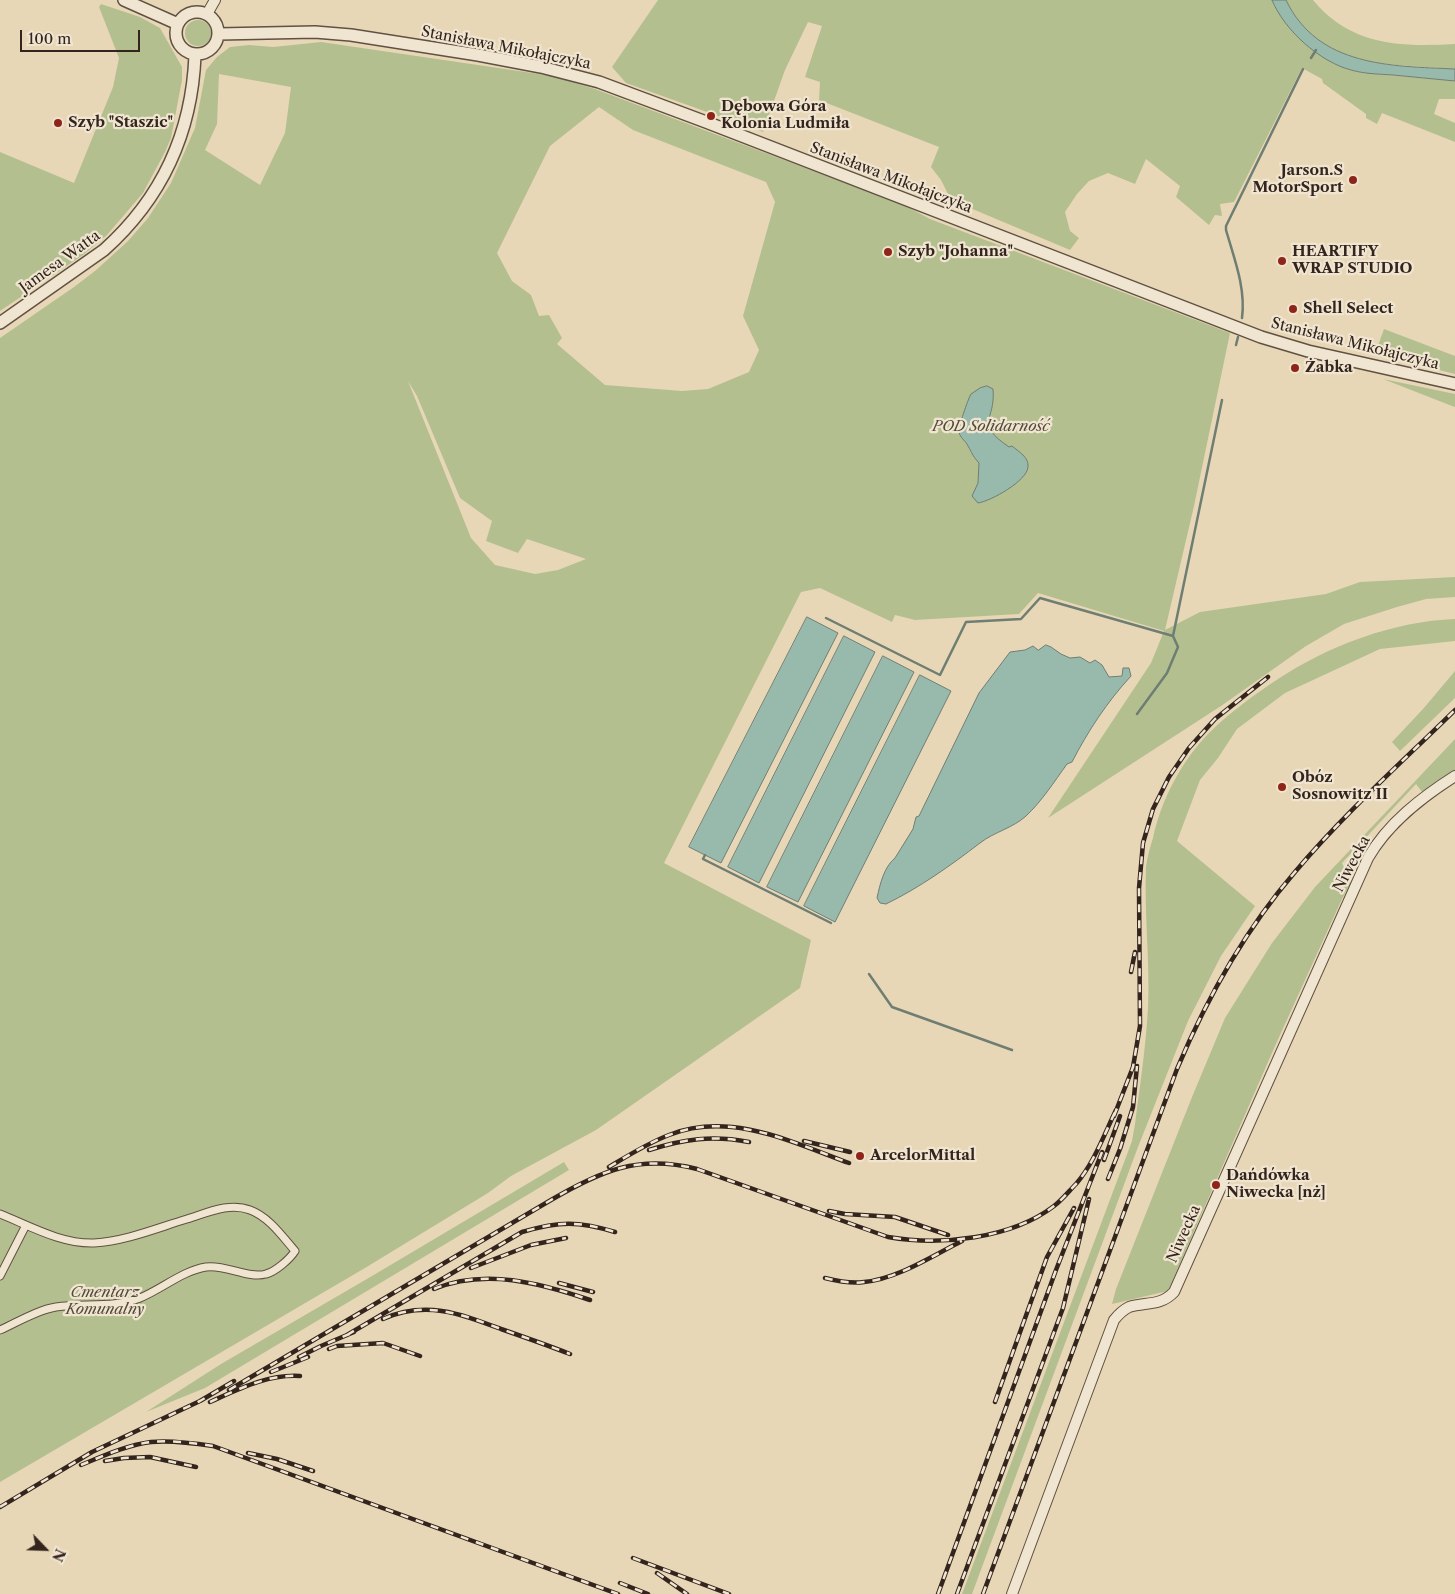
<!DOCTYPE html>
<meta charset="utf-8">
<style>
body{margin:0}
#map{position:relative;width:1455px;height:1594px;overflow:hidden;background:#e8d7b6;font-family:"Libre Caslon Text",serif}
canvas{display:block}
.north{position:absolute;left:20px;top:1524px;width:50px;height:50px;-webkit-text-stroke:4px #f0e5d0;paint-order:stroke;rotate:114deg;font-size:14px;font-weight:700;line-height:20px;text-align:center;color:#33241d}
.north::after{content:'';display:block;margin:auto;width:18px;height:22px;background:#33241d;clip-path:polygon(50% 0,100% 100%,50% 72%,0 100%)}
.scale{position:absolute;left:20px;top:30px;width:120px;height:22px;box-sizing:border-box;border:2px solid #33241d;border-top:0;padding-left:6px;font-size:15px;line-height:18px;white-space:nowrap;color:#33241d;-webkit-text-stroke:4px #f0e5d0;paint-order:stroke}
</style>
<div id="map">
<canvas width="1455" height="1594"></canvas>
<div class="north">N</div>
<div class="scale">100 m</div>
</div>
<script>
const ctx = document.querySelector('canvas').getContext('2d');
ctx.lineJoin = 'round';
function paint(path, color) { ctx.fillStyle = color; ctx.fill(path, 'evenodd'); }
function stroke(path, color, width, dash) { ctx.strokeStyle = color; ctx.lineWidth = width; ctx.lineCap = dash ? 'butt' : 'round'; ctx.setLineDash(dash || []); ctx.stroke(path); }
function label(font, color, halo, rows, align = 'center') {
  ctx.font = font + ' "Libre Caslon Text",serif'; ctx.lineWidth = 4.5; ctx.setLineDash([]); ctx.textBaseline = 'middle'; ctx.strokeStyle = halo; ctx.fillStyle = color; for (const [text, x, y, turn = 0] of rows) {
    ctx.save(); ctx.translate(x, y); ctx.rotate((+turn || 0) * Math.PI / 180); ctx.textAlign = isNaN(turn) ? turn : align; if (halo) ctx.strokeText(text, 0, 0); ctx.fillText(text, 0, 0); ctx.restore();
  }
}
paint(new Path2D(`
 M658 0H1272L1276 8 1305 43 1333 63 1350 70 1368 73 1455 81V99H1439L1434 114 1455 123V142L1382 113 1377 124 1366 118V114L1323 83 1322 79 1302 68 1234 202 1220 204 1222 216 1215 215 1209 225 1176 197 1180 186 1146 159 1135 184 1108 173 1089 181 1077 194 1065 212 1070 231 1079 238 1070 250 951 200 941 180 931 167 939 147 819 100 820 82 805 77 822 26 808 22 785 70 763 132 626 83 612 67Z
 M1286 0H1313C1351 46 1400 47 1455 44V69C1390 64 1319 69 1286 0Z
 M101 4 140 17 160 28 182 67V80L171 138 165 152 143 193 107 235 83 255 0 311V152L74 183 113 87 119 58 99 7Z
 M185 33a13 13 0 1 1 26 0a13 13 0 1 1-26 0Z
 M321 42 553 76 595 89 904 205 930 219 1230 333 1194 506 1165 630 1200 612 1326 594 1360 582 1455 577V597L1426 599 1397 607 1344 624 1306 646 1221 706 1048 818 1151 663 1164 631 1038 593 1019 614 915 620 895 615 892 622 820 588 801 592 664 863 811 940 800 988 596 1130 511 1176 488 1193 365 1268 0 1482V338L74 287 95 271 128 241 148 218 171 183 195 128 206 70 217 57 230 47 249 45 273 47ZM219 74 291 87 285 133 260 185 205 150 217 124ZM599 107 633 130 766 182 775 202 743 316 759 350 749 372 708 389 682 391 605 385 557 344 562 338 549 315 539 316 531 295 512 281 497 253 550 146ZM408 381 417 396 460 498 492 521 486 541 518 553 527 539 586 559 558 570 535 574 495 565 471 538Z
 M1384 329 1455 356V374L1375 354Z
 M1383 379 1455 394V407L1452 406Z
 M1455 619V641L1380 649 1285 693 1237 729 1218 758 1200 780 1177 841 1255 906 1221 956 1188 1021 1138 1147 972 1594H962L1132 1141 1135 1124C1140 1085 1146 1046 1148 1007 1150 961 1144 914 1146 867 1147 858 1150 847 1153 838 1161 800 1182 760 1209 733 1230 712 1254 695 1278 679 1328 646 1394 621 1455 619Z
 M1455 671V698L1400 751 1392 742 1423 709Z
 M1455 739V774L1423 793 1416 784 1342 863 1351 883 1342 899 1275 1046 1168 1291 1112 1304 1116 1289 1192 1097 1225 1018 1272 943 1315 887Z
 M564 1162 569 1170 205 1388 146 1412 221 1364 372 1276Z`), '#b4bf90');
const water = new Path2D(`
 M1272 0H1286C1318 67 1391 66 1455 69V81C1434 79 1414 77 1393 75 1379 74 1365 74 1351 70 1320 62 1284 30 1272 0Z
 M987 386 993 389C996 422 973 422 1009 447L1012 446C1019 452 1029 457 1028 467 1027 481 991 501 978 503L972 496 978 483 979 463C971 454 973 454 968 446 966 441 960 438 959 432 958 428 968 399 971 394L980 388Z
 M807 617 838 633 721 863 689 847Z
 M844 636 875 652 759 883 728 867Z
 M1046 645 1051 647 1061 654 1070 658 1080 657 1090 663 1095 660 1102 665 1109 677 1122 676 1123 668H1129L1131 676C1107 702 1088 731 1072 762L1067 764C1054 782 1042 801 1026 816 1013 828 994 832 980 843 950 866 919 888 886 904L880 903 877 898C880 884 884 867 895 858L913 829 916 817 919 816 979 693 1010 652 1025 650 1033 646 1038 650Z
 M883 656 914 672 798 902 767 887Z
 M920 675 951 691 835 922 804 906Z`);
paint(water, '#97baac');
stroke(water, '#6f7e73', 1);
stroke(new Path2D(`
 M1311 58 1316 50
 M1242 318C1246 288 1234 258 1226 230V226L1303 69
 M1236 345 1238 337
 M826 618 940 675 966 622 1021 619 1040 598 1173 636
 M1137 714 1167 673 1178 647 1173 636 1222 400
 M705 855 703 859 831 923
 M869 974 892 1007 1012 1050`), '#6f7e73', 2.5);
const pedestrian = new Path2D(`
 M0 1214C30 1226 61 1244 94 1243 126 1241 157 1228 187 1219 207 1213 229 1202 250 1210 269 1217 282 1236 295 1251 290 1259 275 1272 266 1274 248 1279 225 1264 206 1267 182 1271 162 1289 140 1298 114 1308 84 1303 56 1307 37 1310 18 1322 0 1330
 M0 1276 26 1225`);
const minor = new Path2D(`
 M207 14 215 0
 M1012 1594 1114 1320C1118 1315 1123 1310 1129 1307 1146 1302 1161 1306 1174 1292L1368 858C1388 823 1422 797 1455 776`);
const tertiary = new Path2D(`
 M124 0 178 24
 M176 33a21 21 0 1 1 42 0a21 21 0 1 1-42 0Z
 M219 34 315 32 351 35 478 55 541 67 599 82 706 122 1261 337 1308 351 1455 384
 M0 323 104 250C162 198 192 133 195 55`);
stroke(pedestrian, '#605143', 9);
stroke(minor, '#605143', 12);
stroke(tertiary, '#605143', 14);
stroke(pedestrian, '#f0e5d0', 7);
stroke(minor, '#f0e5d0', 10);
stroke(tertiary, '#f0e5d0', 11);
const rail = new Path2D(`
 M1131 972 1135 952
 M1114 1116 1133 1067 1140 1026 1139 888 1143 843 1153 809 1169 777 1189 748 1215 719 1268 677
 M804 1141 850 1152
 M649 1150C684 1139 712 1135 749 1142
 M1104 1160 1120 1116
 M609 1167C629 1155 648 1143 669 1135 730 1111 792 1142 849 1163
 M1108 1179 1120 1149 1133 1107 1137 1066
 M829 1211 845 1214 895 1217 948 1235
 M471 1268 531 1245 566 1238
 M825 1278C837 1281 851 1284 864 1282 897 1279 932 1256 962 1241
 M559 1283 593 1292
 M434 1289C485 1268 540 1283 590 1300
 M383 1319C426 1300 461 1314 501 1329 524 1337 547 1345 570 1354
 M347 1335 522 1232C560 1221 578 1221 615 1232
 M329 1349 337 1346 383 1343 420 1356
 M299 1357 321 1346 354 1332
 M271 1372 308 1357
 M229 1390 551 1200C601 1171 638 1154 697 1169L888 1237C940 1246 1011 1239 1054 1206 1062 1200 1069 1191 1076 1184 1094 1163 1104 1135 1116 1110
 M210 1402C239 1389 268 1374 300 1376
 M995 1402 1047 1257 1074 1208
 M248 1453 277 1459 313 1471
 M105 1461 124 1458 150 1457 196 1467
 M81 1465C103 1456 127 1445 151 1442 171 1440 193 1443 213 1446L618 1594
 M0 1507 92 1452 200 1401 234 1381
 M633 1558 729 1594
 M657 1573 687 1594
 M620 1583 648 1594
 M938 1594 1056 1270 1102 1152
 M957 1594 1063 1308 1089 1199
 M983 1594 1177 1069C1207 998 1245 930 1295 872 1344 814 1401 763 1455 710`);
stroke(rail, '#33241d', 4.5);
stroke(rail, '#f0e5d0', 2.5, [8]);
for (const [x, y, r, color] of [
 [711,116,5,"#8f2418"],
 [58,123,5,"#8f2418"],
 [1353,180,5,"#8f2418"],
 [888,252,5,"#8f2418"],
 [1282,261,5,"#8f2418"],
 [1293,309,5,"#8f2418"],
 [1295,368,5,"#8f2418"],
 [1282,787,5,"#8f2418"],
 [860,1156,5,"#8f2418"],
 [1216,1185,5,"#8f2418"]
]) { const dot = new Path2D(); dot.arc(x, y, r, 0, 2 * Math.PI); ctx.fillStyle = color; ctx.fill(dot); stroke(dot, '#f0e5d0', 2); }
label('15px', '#33241d', '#f0e5d0', [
 ["Stanisława Mikołajczyka",506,48,11],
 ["Stanisława Mikołajczyka",891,178,21],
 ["Jamesa Watta",60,262,-36],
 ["Stanisława Mikołajczyka",1355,344,14],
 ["Niwecka",1352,864,-62],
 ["Niwecka",1184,1234,-66]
]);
label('bold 15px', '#33241d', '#f0e5d0', [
 ["Dębowa Góra",721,107],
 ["Kolonia Ludmiła",721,124],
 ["Szyb \"Staszic\"",68,123],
 ["Jarson.S",1343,171,"right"],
 ["MotorSport",1343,188,"right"],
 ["Szyb \"Johanna\"",898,252],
 ["HEARTIFY",1292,252],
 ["WRAP STUDIO",1292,269],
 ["Shell Select",1303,309],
 ["Żabka",1305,368],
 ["Obóz",1292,778],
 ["Sosnowitz II",1292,795],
 ["ArcelorMittal",870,1156],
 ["Dańdówka",1226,1176],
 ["Niwecka [nż]",1226,1193]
], 'left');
label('italic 15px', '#534b3a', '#f0e5d0', [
 ["POD Solidarność",991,427],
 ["Cmentarz",105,1293],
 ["Komunalny",105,1310]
]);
</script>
